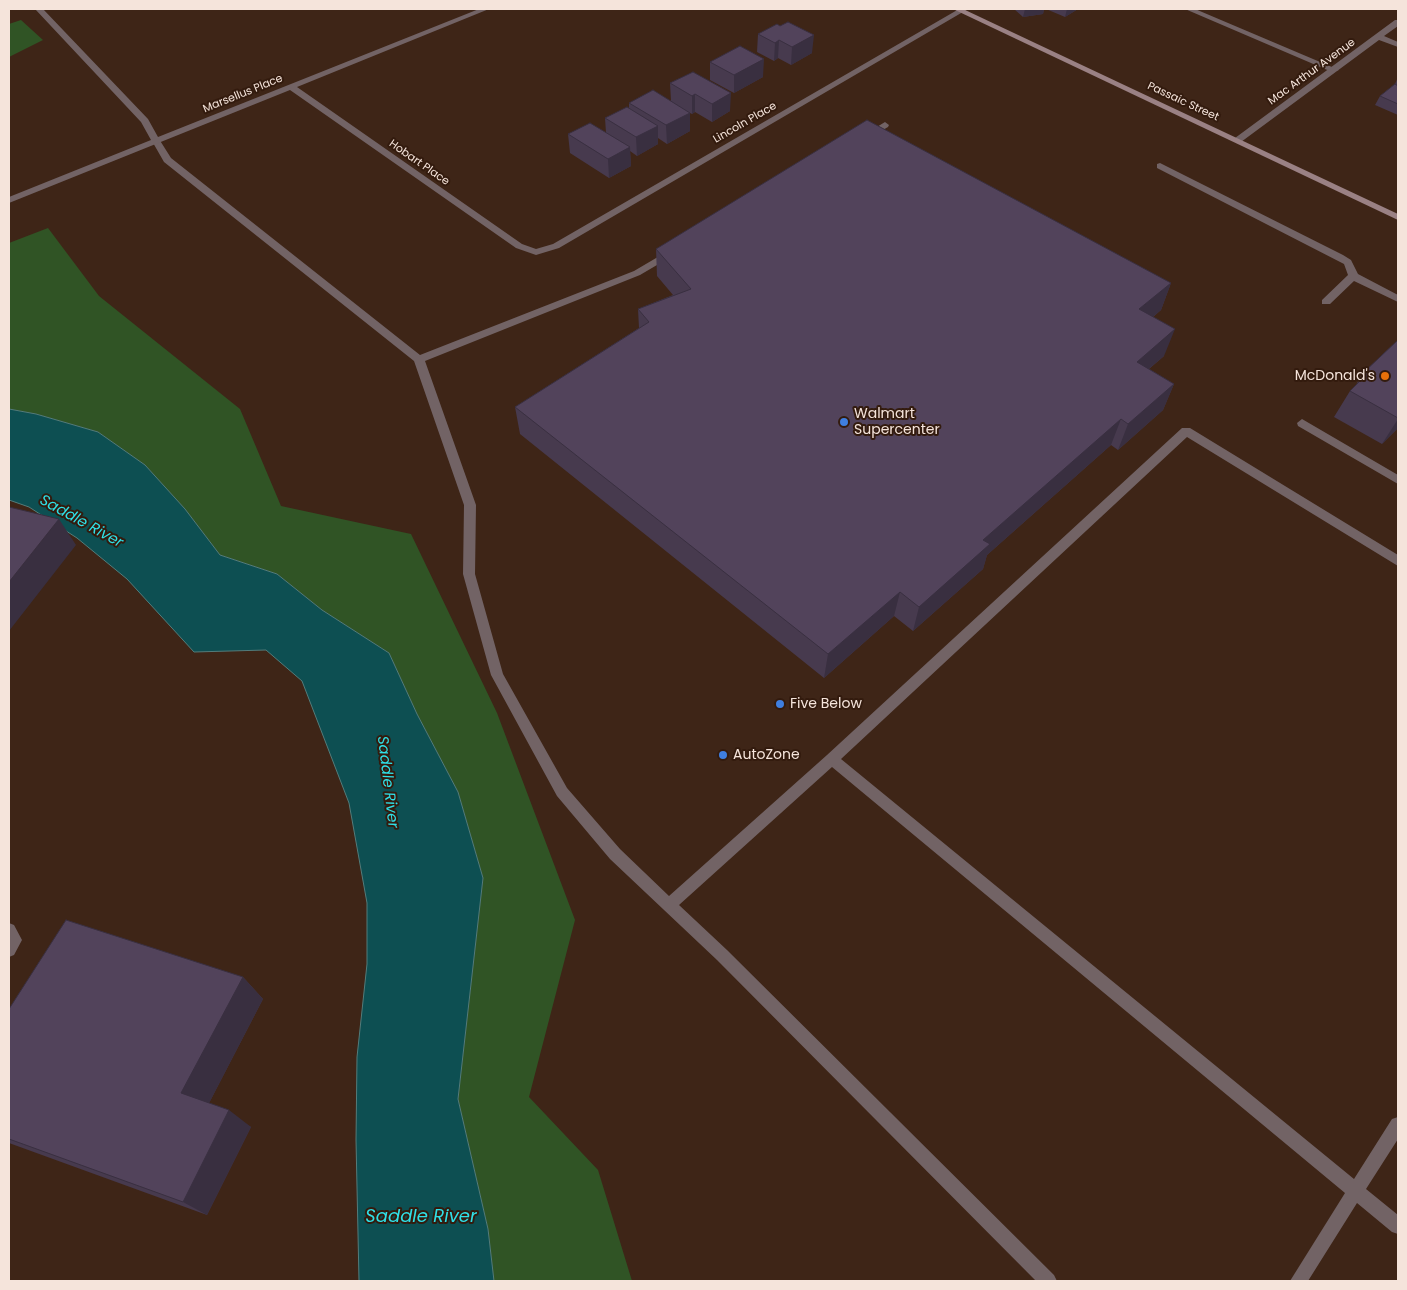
<!DOCTYPE html>
<html>
<head>
<meta charset="utf-8">
<style>
	body { margin:0 }
	#map { position:relative; width:1407px; height:1290px; overflow:hidden; background:#3e2517; font-family:Poppins,sans-serif }
	canvas { display:block }
	.frame { position:absolute; inset:0; border:10px solid #f5e4db; pointer-events:none }
</style>
</head>
<body>
<div id="map">
<canvas width="1407" height="1290"></canvas>
<div class="frame"></div>
</div>
<script>
const g = document.querySelector('canvas').getContext('2d');
g.lineJoin = 'round';
function fill(path, color) { g.fillStyle = color; g.fill(path, 'evenodd'); }
const shape = rows => new Path2D(rows.map(r => 'M' + r).join(''));
function strokePath(path, color, width, dash) { g.strokeStyle = color; g.lineWidth = width; g.lineCap = dash ? 'butt' : 'round'; g.setLineDash(dash || []); g.stroke(path); }
function write(font, color, halo, rows, align = 'center') {
  g.font = font + ' Poppins,sans-serif'; g.lineWidth = 4; g.setLineDash([]); g.textBaseline = 'middle'; g.strokeStyle = halo; g.fillStyle = color; for (const [text, x, y, turn = 0] of rows) {
    g.save(); g.translate(x, y); g.rotate((+turn || 0) * Math.PI / 180); g.textAlign = isNaN(turn) ? turn : align; if (halo) g.strokeText(text, 0, 0); g.fillText(text, 0, 0); g.restore();
  }
}
const green = shape([
	[21,20,43,40,9,57,9,24],
	[48,228,99,296,240,409,281,506,411,534,497,713,575,920,529,1097,598,1170,632,1281,494,1281,488,1229,458,1099,483,878,458,792,417,714,389,653,322,610,277,574,220,555,185,509,145,465,98,432,36,414,9,409,9,243]
]);
const water = shape([
	[9,409,36,414,98,432,145,465,185,509,220,555,277,574,322,610,389,653,417,714,458,792,483,878,458,1099,488,1229,494,1281,359,1281,356,1140,357,1057,367,964,367,903,349,803,302,681,266,650,194,652,127,579,77,538,29,507,9,500,9,409]
]);
const service = shape([
	[1185,9,1195,9,1339,70,1332,72,1185,9],
	[885,122,889,125,888,127,869,138,863,138,862,136,885,122],
	[156,138,159,139,171,158,420,355,634,271,668,251,674,251,674,255,640,275,425,361,476,505,475,574,503,674,567,788,620,849,669,896,827,755,1182,428,1190,428,1398,555,1398,566,1187,437,841,759,1354,1179,1392,1119,1398,1117,1398,1139,1366,1189,1398,1215,1398,1234,1392,1232,1357,1203,1308,1281,1290,1281,1345,1193,832,767,679,905,727,950,1054,1275,1057,1281,1036,1281,717,960,610,859,557,796,491,675,463,574,464,505,414,361,164,162,152,141,156,138],
	[1160,163,1343,255,1351,260,1358,274,1398,295,1398,302,1354,281,1330,304,1322,304,1322,300,1348,275,1344,264,1157,168,1157,164,1160,163],
	[1302,419,1398,475,1398,484,1298,426,1297,423,1302,419],
	[9,923,14,925,22,940,14,955,9,957,9,923]
]);
const minor = shape([
	[35,9,43,9,148,119,158,137,479,9,489,9,297,87,522,244,536,249,553,244,959,9,968,9,559,248,536,255,516,248,290,90,9,203,9,197,151,140,141,122,35,9],
	[1395,20,1398,20,1398,26,1384,36,1398,42,1398,47,1379,40,1241,142,1235,142,1235,138,1395,20]
]);
const secondary = shape([
	[953,9,963,9,1398,214,1398,220,953,9]
]);
const wall = shape([
	[1014,9,1044,9,1043,14,1023,17],
	[1046,9,1078,9,1065,17],
	[780,26,812,53,791,65,778,58,774,61,757,52,758,34],
	[710,62,763,77,734,93,710,80],
	[693,72,730,111,712,122,695,112,692,114,690,113,690,131,667,144,658,138,658,144,637,156,630,151,631,166,609,178,570,153,568,134,606,133,605,118,629,109,629,103,671,101,670,83],
	[1398,77,1398,115,1375,105,1380,96,1395,84],
	[656,249,1171,283,1161,310,1153,317,1164,356,1149,369,1174,384,1163,410,1118,450,1111,445,987,555,983,569,913,631,894,616,824,678,520,434,515,407,639,328,638,309,673,295,657,276],
	[1398,340,1398,428,1382,444,1334,417,1350,391,1356,385,1362,374],
	[243,977,263,999,209,1103,251,1127,207,1215,9,1143,9,1009]
]);
const shadedWall = shape([
	[1025,9,1044,9,1043,14,1023,17],
	[1067,9,1078,9,1065,17],
	[814,35,812,53,791,65,792,47],
	[779,40,778,58,774,61,775,43],
	[764,59,763,77,734,93,734,75],
	[731,93,730,111,712,122,712,104],
	[695,94,695,112,692,114,692,96],
	[690,113,690,131,667,144,666,125],
	[658,126,658,144,637,156,636,137],
	[630,147,631,166,609,178,608,159],
	[1171,283,1161,310,1130,336,1139,309],
	[1175,329,1164,356,1126,388,1137,362],
	[1174,384,1163,410,1118,450,1128,424],
	[1121,419,1111,445,987,555,983,569,913,631,919,607,983,540],
	[1398,419,1398,428,1382,444],
	[59,519,76,545,9,631,9,582],
	[900,592,894,616,824,678,828,654],
	[243,977,263,999,205,1111,181,1093],
	[229,1110,251,1127,207,1215,183,1202]
]);
const building = shape([
	[788,22,814,35,792,47,779,40,775,43,758,34,777,24,780,26,788,22],
	[740,46,764,59,734,75,710,62,740,46],
	[693,72,731,93,712,104,695,94,692,96,670,83,693,72],
	[1395,84,1398,86,1398,104,1380,96,1395,84],
	[653,90,690,113,666,125,629,103,653,90],
	[627,107,658,126,636,137,605,118,627,107],
	[867,120,1171,283,1139,309,1175,329,1137,362,1174,384,1128,424,1121,419,983,540,990,544,919,607,900,592,828,654,515,407,649,322,638,309,691,289,656,249,867,120],
	[590,123,630,147,608,159,568,134,590,123],
	[1398,340,1398,418,1350,391,1365,376,1362,374,1398,340],
	[9,507,59,519,9,582,9,507],
	[66,920,243,977,181,1093,229,1110,183,1202,9,1139,9,1009,66,920]
]);
const markers = [
	[1385,376,5,"#e8710a"],
	[844,422,5,"#3f7fe0"],
	[780,704,5,"#3f7fe0"],
	[723,755,5,"#3f7fe0"]
];
const farStreetnames = [
	["Mac Arthur Avenue",1312,72,-36],
	["Marsellus Place",243,94,-22],
	["Passaic Street",1183,102,25],
	["Lincoln Place",745,123,-30],
	["Hobart Place",419,163,35]
];
const poiNames = [
	["McDonald's",1375,376,"right"],
	["Walmart",854,414],
	["Supercenter",854,430],
	["Five Below",790,704],
	["AutoZone",733,755]
];
const waterNames = [
	["Saddle River",81,522,29],
	["Saddle River",387,782,83]
];
const nearWaternames = [
	["Saddle River",421,1217]
];
fill(green, '#305425');
fill(water, '#0d4f52');
strokePath(water, '#537c7b', 1);
fill(service, '#726365');
fill(minor, '#726365');
fill(secondary, '#9a8184');
fill(wall, '#473a4e');
fill(shadedWall, '#392f40');
fill(building, '#52435b');
strokePath(building, '#392f40', 1);
for (const [x, y, r, color] of markers) { const dot = new Path2D(); dot.arc(x, y, r, 0, 2 * Math.PI); g.fillStyle = color; g.fill(dot); strokePath(dot, '#331b0e', 2); }
write('11px', '#f5e4db', '#331b0e', farStreetnames);
write('14px', '#f5e4db', '#331b0e', poiNames, 'left');
write('italic 15px', '#2fe0e7', '#331b0e', waterNames);
write('italic 18px', '#2fe0e7', '#331b0e', nearWaternames);
</script>
</body>
</html>
